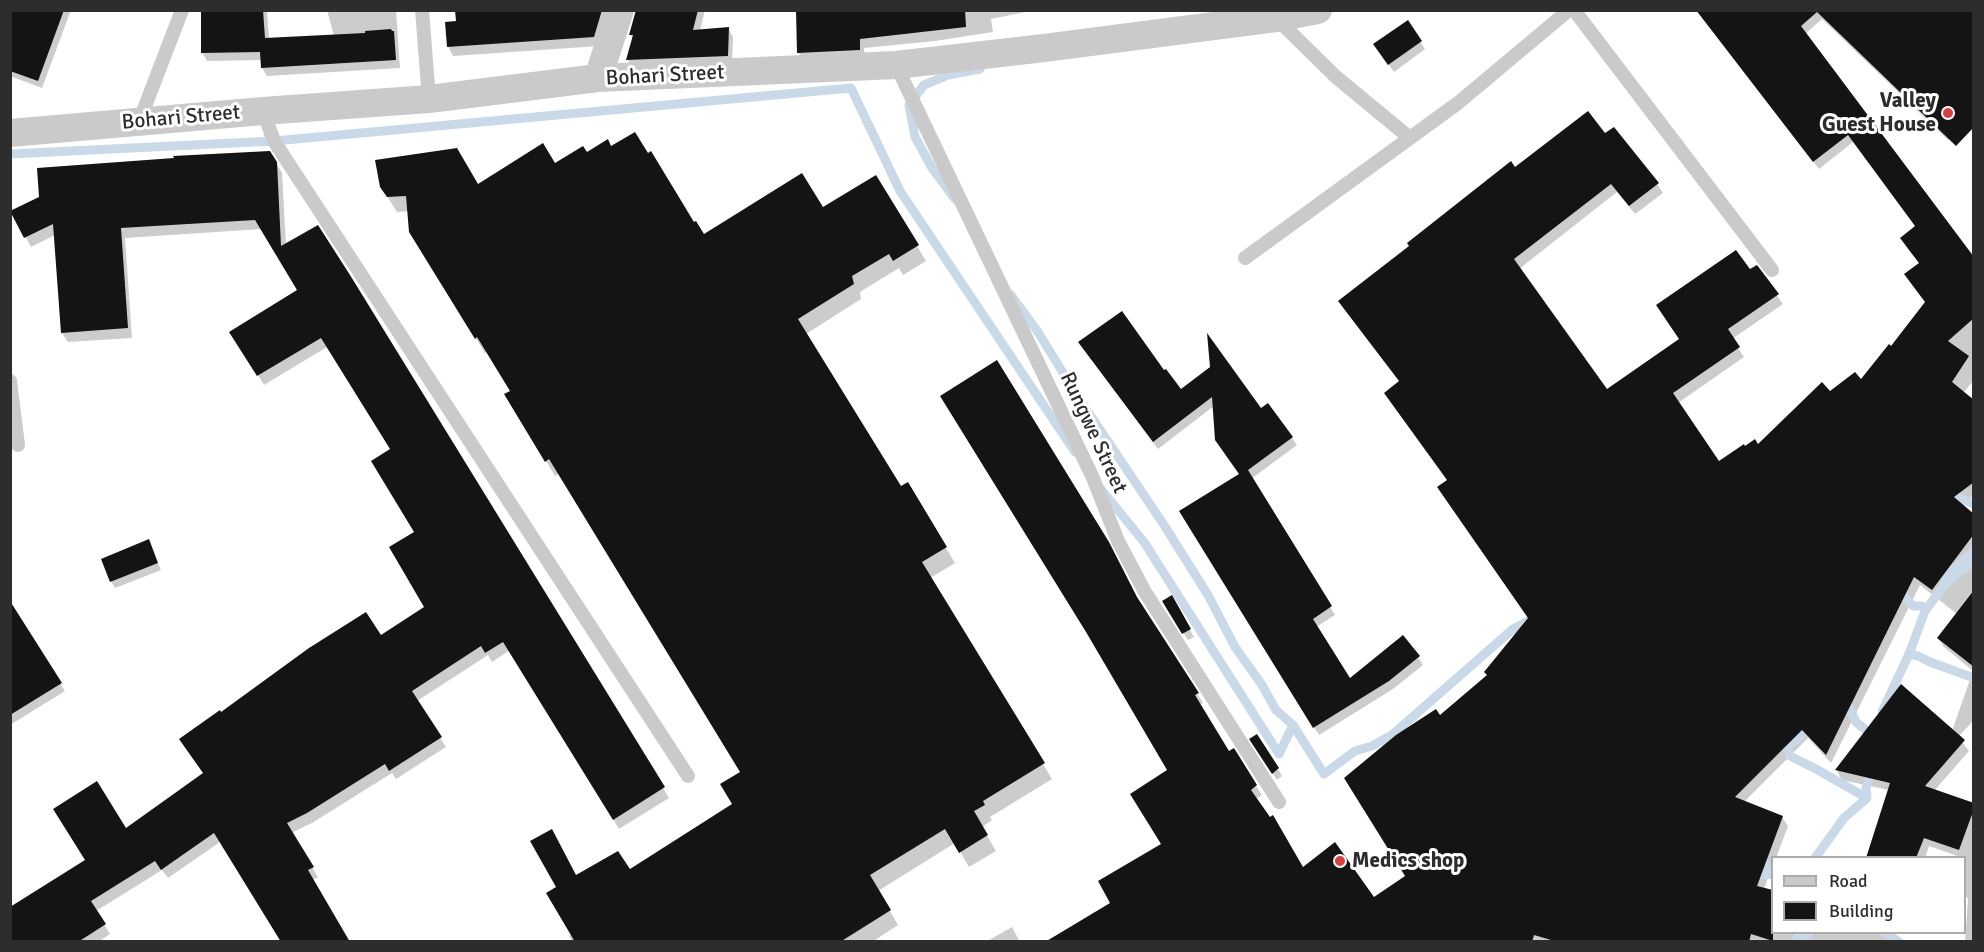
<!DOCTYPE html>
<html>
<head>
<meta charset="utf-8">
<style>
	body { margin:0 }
	#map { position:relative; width:1984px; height:952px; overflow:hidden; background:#fff; font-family:Signika,sans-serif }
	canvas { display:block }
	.frame { position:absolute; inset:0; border:12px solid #2d2d2d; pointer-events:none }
	.legend { position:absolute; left:1771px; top:856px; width:195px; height:78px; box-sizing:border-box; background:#fff; border:2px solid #ababab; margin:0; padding:8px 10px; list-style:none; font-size:18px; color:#2d2d2d }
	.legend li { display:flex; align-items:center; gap:12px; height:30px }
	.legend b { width:30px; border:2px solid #ababab }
</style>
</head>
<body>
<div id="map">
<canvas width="1984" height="952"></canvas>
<div class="frame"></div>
<ul class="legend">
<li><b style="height:8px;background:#cacaca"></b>Road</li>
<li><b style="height:16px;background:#141414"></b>Building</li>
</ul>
</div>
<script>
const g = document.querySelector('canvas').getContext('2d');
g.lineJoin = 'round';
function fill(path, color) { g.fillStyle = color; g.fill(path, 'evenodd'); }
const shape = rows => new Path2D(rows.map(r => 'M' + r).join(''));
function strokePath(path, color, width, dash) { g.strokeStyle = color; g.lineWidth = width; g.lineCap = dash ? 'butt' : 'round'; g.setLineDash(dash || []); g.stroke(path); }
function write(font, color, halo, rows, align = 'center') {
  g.font = font + ' Signika,sans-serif'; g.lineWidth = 6; g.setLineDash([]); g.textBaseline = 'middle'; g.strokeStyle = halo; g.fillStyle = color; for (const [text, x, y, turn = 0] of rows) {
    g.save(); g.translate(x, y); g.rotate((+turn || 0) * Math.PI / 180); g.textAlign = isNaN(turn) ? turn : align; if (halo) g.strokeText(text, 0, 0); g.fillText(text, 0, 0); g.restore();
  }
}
const shadow = shape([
	[10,10,71,10,42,88,10,76],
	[202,10,267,10,269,39,334,36,327,10,396,10,400,68,267,76,262,68,262,60,207,61,202,52],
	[457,10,611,10,599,46,453,56,448,46,458,23],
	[637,10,705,10,700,31,728,28,733,37,732,65,633,69,628,60,633,39,631,35],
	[797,10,1035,10,991,19,993,32,935,41,864,48,865,59,804,62,798,52],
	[1696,10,1974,10,1974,112,1948,140,1822,19,1805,34,1853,142,1819,169],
	[1407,22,1425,49,1394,72,1380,52],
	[1605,135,1657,184,1663,193,1635,214,1617,192,1519,269,1607,391,1681,340,1756,267,1783,304,1732,339,1744,357,1678,403,1719,463,1758,447,1830,393,1861,381,1891,348,1926,303,1920,264,1907,248,1971,256,1974,254,1974,380,1963,393,1974,402,1974,495,1961,505,1974,516,1974,720,1958,737,1969,751,1934,791,1974,805,1974,942,1965,942,1968,899,1964,894,1966,859,1929,846,1925,858,1868,858,1889,790,1842,780,1837,771,1902,686,1952,731,1973,671,1944,647,1938,638,1957,614,1920,585,1831,763,1808,738,1744,802,1782,817,1788,826,1776,858,1772,858,1772,866,1764,889,1772,932,1895,932,1892,942,1048,942,1112,903,1163,845,1169,770,1139,602,1197,694,1203,703,1199,705,1229,753,1234,750,1256,786,1262,795,1256,799,1303,870,1373,899,1406,877,1440,717,1488,676,1529,619,1448,481,1391,402,1515,169],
	[611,148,694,224,704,236,823,209,917,246,926,261,903,275,899,268,860,292,861,299,806,334,900,489,907,484,955,563,930,578,1052,779,990,817,992,820,982,827,996,851,969,867,955,843,878,891,898,925,872,942,573,942,569,936,572,934,577,877,629,872,733,805,742,772,559,473,555,476,507,395,512,392,487,351,485,353,420,248,409,211,397,212,381,187,478,186,555,165,586,154],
	[276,163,282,173,286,245,349,275,669,798,619,829,510,650,492,662,488,655,417,701,446,747,396,779,392,773,312,823,291,833,318,877,313,880,220,842,168,878,162,870,96,911,110,934,98,942,10,942,87,861,126,830,204,774,221,714,380,637,426,607,415,533,392,450,327,347,264,385,232,332,299,290,262,229,125,238,132,338,68,342,62,333,55,235,31,247,12,211],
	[1085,350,1164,372,1181,391,1211,368,1261,410,1268,405,1297,445,1251,479,1335,615,1316,627,1349,680,1418,657,1423,665,1393,689,1319,735,1181,512,1240,475,1214,406,1158,449],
	[148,541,161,570,115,588,111,581],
	[1171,598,1194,637,1188,640,1168,609],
	[10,604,65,691,10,725],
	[1256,747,1278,769,1282,776,1277,780],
	[1012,927,1020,942,989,942,989,940]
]);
const stream = shape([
	[10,154,274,141,851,88,900,191,1075,452],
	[955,199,932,168,915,137,909,105,924,85,948,75,980,69],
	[1010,294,1038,332,1078,397,1164,525,1208,595,1235,647,1262,685,1276,710,1293,725,1324,774,1355,751,1372,746,1392,735,1513,629,1534,618],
	[1100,488,1144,542,1279,754,1293,725],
	[1946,488,1958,498,1974,504],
	[1944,577,1970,555,1974,549],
	[1895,591,1903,595,1913,606,1922,606,1925,611],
	[1909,654,1918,656,1930,662,1974,678],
	[1842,698,1849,707,1856,722,1867,731,1874,729],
	[1882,712,1909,654,1925,611,1945,584,1974,560],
	[1793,724,1801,736,1787,747,1790,756,1816,769,1867,798],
	[1758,858,1765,863,1763,875,1772,874],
	[1815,858,1844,818,1867,798,1866,787,1873,768],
	[1884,932,1899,942],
	[1796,942,1800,932],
	[1802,942,1810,932]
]);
const building = shape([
	[10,10,64,10,38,81,10,71],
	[201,10,263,10,265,38,365,33,365,31,391,29,392,31,394,31,396,60,261,68,260,52,201,53],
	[455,10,602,10,594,37,447,47,445,22,456,21],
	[636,10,698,10,693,30,729,27,728,56,626,60,633,35,629,35],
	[796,10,965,10,966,27,860,39,860,50,797,53],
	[1696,10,1974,10,1974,127,1956,146,1817,12,1801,26,1974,257,1974,318,1948,341,1969,356,1952,382,1974,400,1974,482,1954,497,1974,514,1974,534,1932,590,1914,577,1826,755,1802,730,1735,797,1783,816,1757,886,1773,890,1773,941,1751,934,1749,942,1558,942,1534,935,1532,942,1045,942,1110,903,1098,881,1161,844,1130,794,1167,770,1086,632,940,396,997,360,1109,542,1137,597,1199,693,1195,695,1229,751,1234,748,1257,785,1251,790,1270,817,1273,815,1303,867,1335,842,1374,897,1405,876,1344,778,1396,735,1436,709,1440,715,1487,675,1484,672,1528,618,1437,487,1447,480,1384,393,1399,381,1338,301,1409,246,1407,243,1511,161,1515,167,1588,111,1605,133,1614,127,1659,183,1629,206,1611,184,1514,259,1607,389,1679,339,1656,305,1736,250,1750,269,1757,265,1779,294,1728,329,1740,347,1673,393,1719,461,1744,444,1745,446,1755,439,1758,444,1822,382,1830,391,1855,372,1861,379,1889,344,1891,346,1925,302,1904,274,1919,263,1900,238,1915,226,1848,135,1813,162],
	[1408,20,1422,41,1388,65,1373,44],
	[635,132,648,153,651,151,694,222,696,221,704,234,802,173,823,207,876,175,919,245,893,261,889,254,852,276,854,284,798,319,901,486,908,482,947,547,922,562,1045,763,983,801,985,805,974,811,988,835,959,853,945,829,870,875,891,910,840,942,575,942,546,893,556,887,530,841,552,829,576,875,618,851,630,869,732,804,720,784,740,772,549,459,545,462,504,394,510,391,477,337,475,339,409,232,406,196,387,197,380,187,375,160,457,148,478,184,543,143,555,163,583,146,587,152,608,139,611,146],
	[270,151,277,162,281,246,318,225,350,275,665,787,613,820,503,642,485,653,481,646,412,691,442,737,389,771,385,764,307,813,287,823,314,867,308,870,350,942,281,942,214,833,161,870,155,861,91,901,106,924,78,942,10,942,10,907,85,860,53,809,97,781,126,828,203,773,179,739,220,710,221,712,309,648,366,612,381,635,424,607,389,547,414,532,371,461,390,449,321,338,257,376,229,332,297,290,255,220,121,228,128,328,61,333,53,224,24,238,10,211,39,197,37,168,174,158,173,156],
	[1122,311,1164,370,1166,369,1181,389,1210,367,1207,333,1261,408,1268,403,1293,437,1248,470,1332,606,1313,619,1350,678,1403,635,1420,656,1389,681,1313,728,1179,511,1239,474,1215,440,1212,397,1153,442,1078,342],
	[149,539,158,563,110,582,101,559],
	[1974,590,1974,667,1937,638],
	[1172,595,1191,629,1182,634,1162,601],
	[10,601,62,683,10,715],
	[1901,684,1965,740,1925,786,1974,803,1974,809,1959,850,1924,838,1916,858,1866,858,1890,783,1835,770],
	[1257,734,1279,768,1272,774,1249,739]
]);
const lane = shape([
	[422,10,429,99],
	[1574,10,1772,270],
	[1276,18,1336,77,1410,138],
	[896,65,1093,478,1118,541,1145,592,1279,802],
	[263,111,274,141,688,776],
	[139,122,182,10],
	[1245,258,1458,103,1569,10],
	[10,381,18,445]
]);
const street = shape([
	[598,78,620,10],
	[10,133,263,111,429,99,598,78,896,65,1044,48,1276,18,1318,10]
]);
const markers = [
	[1948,113,6,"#d4413f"],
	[1340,861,6,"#d4413f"]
];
const streetNames = [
	["Bohari Street",665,76,-3],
	["Bohari Street",181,118,-5],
	["Rungwe Street",1093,433,65]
];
const poiNames = [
	["Valley",1936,101],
	["Guest House",1936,125],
	["Medics shop",1352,861,"left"]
];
fill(shadow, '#0003');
strokePath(stream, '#c9d9e8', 9);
fill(building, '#141414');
strokePath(lane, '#cacaca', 14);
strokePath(street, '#cacaca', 28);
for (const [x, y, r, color] of markers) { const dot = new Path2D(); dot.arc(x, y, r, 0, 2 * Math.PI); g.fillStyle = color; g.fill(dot); strokePath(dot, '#fff', 2); }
write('21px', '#2d2d2d', '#fff', streetNames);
write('bold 21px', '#2d2d2d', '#fff', poiNames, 'right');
</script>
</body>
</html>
